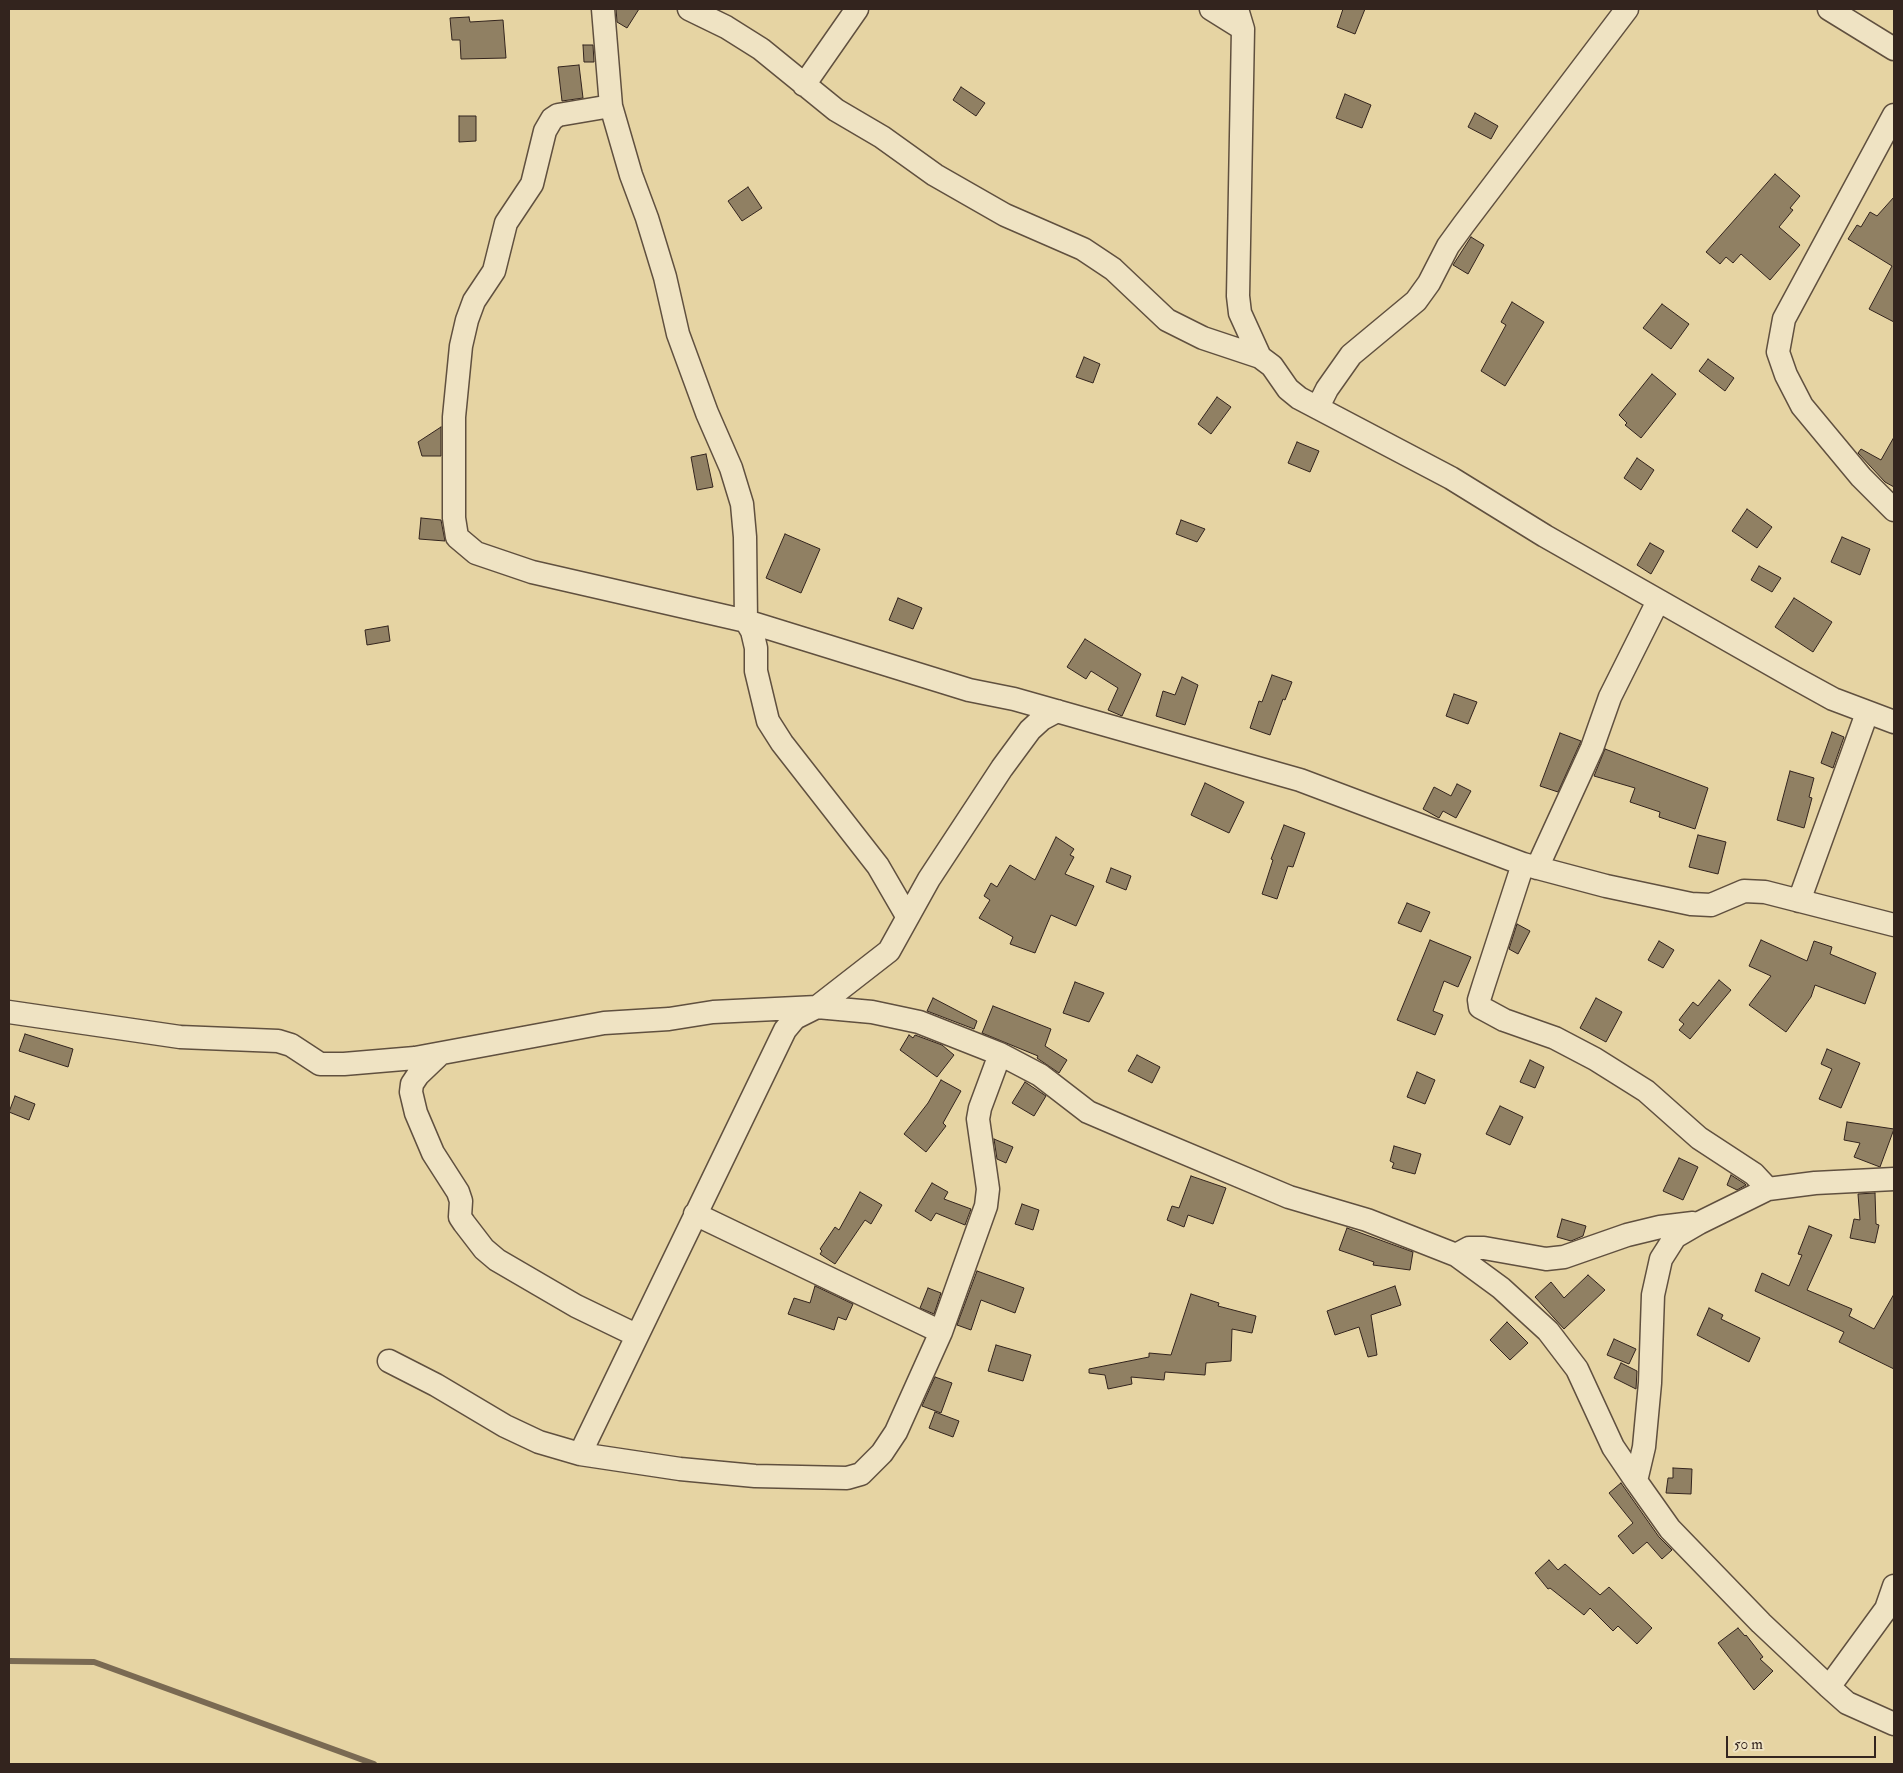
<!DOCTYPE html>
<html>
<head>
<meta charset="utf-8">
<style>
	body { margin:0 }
	#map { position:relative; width:1903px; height:1773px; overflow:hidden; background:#e6d4a3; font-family:"IM FELL Double Pica",serif }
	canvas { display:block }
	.frame { position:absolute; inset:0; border:10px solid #33241e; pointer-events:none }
	.scale { position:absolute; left:1726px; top:1736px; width:150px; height:22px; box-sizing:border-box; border:2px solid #33241e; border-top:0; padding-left:6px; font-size:15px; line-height:18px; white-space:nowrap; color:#33241e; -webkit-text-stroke:4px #efe3c3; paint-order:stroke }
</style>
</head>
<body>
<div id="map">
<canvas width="1903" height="1773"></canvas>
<div class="frame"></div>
<div class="scale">50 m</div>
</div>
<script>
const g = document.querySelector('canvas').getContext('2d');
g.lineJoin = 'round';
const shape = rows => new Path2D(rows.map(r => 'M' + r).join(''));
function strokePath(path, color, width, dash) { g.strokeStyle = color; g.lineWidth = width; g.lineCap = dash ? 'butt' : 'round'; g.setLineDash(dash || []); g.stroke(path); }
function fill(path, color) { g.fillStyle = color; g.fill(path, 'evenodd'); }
const stream = shape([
	[9,1661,94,1662,374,1764]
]);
const building = shape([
	[616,9,639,9,627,28,617,22,616,9],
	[1343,9,1365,9,1355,34,1337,27,1343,9],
	[469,17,470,22,503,20,506,58,461,59,460,40,452,40,450,18,469,17],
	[583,45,593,45,594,62,584,62,583,45],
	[579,65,583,98,562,101,558,67,579,65],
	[961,87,985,103,976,116,953,100,961,87],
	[1345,94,1371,105,1362,128,1336,118,1345,94],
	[1475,113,1498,126,1491,139,1468,127,1475,113],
	[459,116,476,116,476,141,459,142,459,116],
	[1775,174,1800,196,1790,208,1793,210,1779,227,1800,245,1770,280,1741,254,1733,263,1726,257,1720,264,1706,252,1775,174],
	[748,187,762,208,742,221,728,201,748,187],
	[1894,197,1894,322,1869,309,1892,266,1848,239,1857,225,1861,227,1870,212,1877,216,1894,197],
	[1471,237,1484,245,1468,274,1453,265,1471,237],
	[1512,302,1544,322,1505,386,1481,371,1506,325,1501,322,1512,302],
	[1662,304,1689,324,1671,349,1643,328,1662,304],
	[1084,357,1100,364,1093,383,1076,377,1084,357],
	[1708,359,1734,378,1725,391,1699,371,1708,359],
	[1652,374,1676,394,1641,438,1625,425,1627,423,1619,415,1652,374],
	[1217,397,1231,407,1211,434,1198,424,1217,397],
	[441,427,441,456,422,456,418,442,441,427],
	[1894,437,1894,487,1885,482,1858,453,1861,449,1881,460,1894,437],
	[1297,442,1319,451,1310,472,1288,463,1297,442],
	[706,454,713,487,697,490,691,457,706,454],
	[1637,458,1654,470,1641,490,1624,478,1637,458],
	[1747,509,1772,527,1757,548,1732,531,1747,509],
	[421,518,441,520,445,541,419,539,421,518],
	[1181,520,1205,529,1197,542,1176,534,1181,520],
	[785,534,820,549,801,593,766,578,785,534],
	[1842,537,1870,549,1860,575,1831,562,1842,537],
	[1650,543,1664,551,1651,574,1637,565,1650,543],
	[1759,566,1781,578,1772,592,1751,580,1759,566],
	[898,598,922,608,913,629,889,620,898,598],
	[1794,598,1832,622,1813,652,1775,627,1794,598],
	[388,626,390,641,367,645,365,630,388,626],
	[1085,639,1141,674,1122,716,1108,710,1118,688,1091,671,1086,679,1067,667,1085,639],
	[1272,675,1292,682,1285,700,1283,699,1270,735,1250,728,1259,701,1262,702,1272,675],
	[1182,677,1198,685,1185,725,1156,716,1163,691,1175,695,1182,677],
	[1454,694,1477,702,1468,724,1446,716,1454,694],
	[1832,732,1844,737,1833,768,1821,763,1832,732],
	[1560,733,1581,741,1558,792,1540,786,1560,733],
	[1605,749,1708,788,1695,829,1659,817,1660,812,1630,802,1635,788,1594,776,1605,749],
	[1790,771,1814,778,1809,797,1812,798,1804,828,1777,820,1790,771],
	[1205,783,1244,802,1229,833,1191,815,1205,783],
	[1457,784,1471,791,1456,818,1443,811,1439,818,1423,809,1434,787,1451,796,1457,784],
	[1284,825,1305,833,1293,867,1288,866,1277,899,1262,894,1273,860,1271,859,1284,825],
	[1698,835,1726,842,1718,874,1689,867,1698,835],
	[1056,837,1074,849,1070,855,1074,857,1065,874,1094,886,1076,926,1051,915,1035,953,1010,944,1013,937,979,918,990,900,984,896,991,883,997,887,1010,865,1035,880,1056,837],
	[1111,868,1131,876,1126,890,1106,882,1111,868],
	[1407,903,1430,912,1421,932,1398,923,1407,903],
	[1517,924,1530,931,1518,954,1509,949,1517,924],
	[1430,940,1471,957,1458,987,1444,981,1433,1011,1443,1015,1435,1035,1397,1020,1430,940],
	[1761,940,1807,961,1814,941,1832,947,1830,954,1876,973,1865,1004,1815,985,1811,997,1786,1032,1749,1005,1771,976,1749,966,1761,940],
	[1659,941,1674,950,1663,968,1648,960,1659,941],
	[1719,980,1731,990,1690,1039,1679,1030,1684,1024,1679,1020,1693,1002,1698,1006,1719,980],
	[1075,982,1104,993,1089,1022,1063,1013,1075,982],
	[933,998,977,1021,974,1029,927,1011,933,998],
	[1596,998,1622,1012,1606,1042,1580,1028,1596,998],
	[993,1006,1051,1029,1045,1046,1067,1060,1059,1073,1037,1058,1038,1056,982,1033,993,1006],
	[25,1034,73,1049,68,1067,19,1051,25,1034],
	[909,1035,913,1038,915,1035,942,1045,954,1055,937,1077,900,1050,909,1035],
	[1827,1049,1860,1063,1841,1108,1819,1099,1832,1069,1821,1064,1827,1049],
	[1137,1055,1160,1067,1152,1083,1128,1071,1137,1055],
	[1530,1060,1544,1067,1535,1088,1520,1082,1530,1060],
	[1417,1072,1435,1080,1425,1104,1407,1097,1417,1072],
	[941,1080,961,1091,943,1123,946,1126,926,1152,904,1134,928,1103,941,1080],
	[1025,1082,1046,1096,1034,1116,1012,1103,1025,1082],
	[15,1096,35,1104,29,1120,9,1112,15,1096],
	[1500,1106,1523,1117,1510,1145,1486,1134,1500,1106],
	[1847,1122,1894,1129,1880,1167,1854,1157,1860,1143,1844,1140,1847,1122],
	[994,1139,1013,1147,1006,1163,997,1159,994,1139],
	[1394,1146,1421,1154,1415,1174,1392,1168,1394,1163,1390,1161,1394,1146],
	[1679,1158,1698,1167,1683,1200,1663,1191,1679,1158],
	[1731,1175,1745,1184,1746,1185,1737,1190,1727,1185,1731,1175],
	[1191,1176,1226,1188,1213,1224,1188,1215,1184,1227,1167,1220,1172,1206,1179,1208,1191,1176],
	[932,1183,948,1192,944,1199,971,1209,965,1225,936,1213,931,1221,915,1211,932,1183],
	[860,1192,882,1205,871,1224,865,1220,835,1264,820,1254,822,1251,820,1249,835,1227,839,1230,860,1192],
	[1875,1193,1876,1224,1879,1225,1875,1243,1850,1238,1854,1219,1860,1220,1858,1194,1875,1193],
	[1022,1204,1039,1210,1033,1230,1015,1224,1022,1204],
	[1562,1219,1586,1226,1583,1236,1571,1241,1557,1237,1562,1219],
	[1809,1226,1832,1235,1807,1290,1852,1309,1849,1316,1874,1329,1894,1294,1894,1369,1839,1342,1844,1332,1755,1291,1762,1273,1789,1286,1802,1255,1798,1254,1809,1226],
	[1347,1228,1413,1252,1410,1270,1373,1265,1374,1262,1339,1250,1347,1228],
	[977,1271,1024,1288,1015,1313,981,1300,971,1330,957,1325,977,1271],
	[1588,1275,1605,1290,1564,1329,1535,1297,1551,1282,1564,1298,1588,1275],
	[815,1286,853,1304,846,1320,838,1317,834,1330,788,1314,794,1298,810,1303,815,1286],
	[1395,1286,1401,1305,1371,1315,1377,1355,1368,1357,1359,1327,1335,1335,1327,1311,1395,1286],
	[928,1288,941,1293,934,1314,920,1308,928,1288],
	[1191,1294,1219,1303,1218,1306,1256,1316,1252,1333,1232,1329,1231,1361,1206,1363,1205,1375,1165,1372,1164,1380,1131,1377,1132,1384,1108,1389,1105,1375,1089,1373,1089,1369,1149,1357,1149,1353,1171,1355,1191,1294],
	[1709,1308,1723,1315,1721,1319,1760,1338,1749,1362,1697,1335,1709,1308],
	[1507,1322,1528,1343,1510,1360,1490,1340,1507,1322],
	[1614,1339,1636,1349,1629,1364,1607,1355,1614,1339],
	[996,1345,1031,1355,1023,1381,988,1371,996,1345],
	[1621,1363,1637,1371,1636,1389,1614,1378,1621,1363],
	[935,1377,952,1383,941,1413,922,1406,935,1377],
	[935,1412,959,1421,953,1437,929,1428,935,1412],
	[1673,1468,1692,1469,1691,1494,1666,1493,1668,1478,1673,1478,1673,1468],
	[1621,1483,1659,1537,1672,1550,1662,1559,1647,1542,1633,1554,1618,1536,1633,1523,1609,1493,1621,1483],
	[1549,1560,1558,1570,1565,1564,1600,1595,1609,1587,1652,1628,1637,1644,1618,1626,1613,1631,1590,1608,1584,1615,1550,1588,1548,1589,1535,1573,1549,1560],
	[1738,1628,1745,1636,1746,1635,1763,1657,1760,1659,1773,1671,1754,1690,1718,1643,1738,1628]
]);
const minor = shape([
	[603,9,611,106,631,175,647,218,665,277,678,334,707,413,731,468,742,504,745,537,746,621,752,631,756,648,756,671,768,721,782,743,878,866,907,916],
	[689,9,726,27,761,49,836,110,882,137,935,175,1005,215,1083,249,1113,269,1167,320,1203,338,1260,357,1272,366,1288,389,1299,398,1451,478,1545,536,1793,677,1833,699,1894,722],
	[1211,9,1243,29],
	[1237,9,1243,29,1238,296,1240,313,1260,357],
	[1829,9,1894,49],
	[804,85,857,9],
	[611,106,558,115,552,119,545,131,532,184,506,223,494,271,474,301,467,320,461,346,454,417,454,518,457,537,476,553,532,572,746,621,969,690,1014,699,1300,780,1523,864,1606,886,1691,904,1711,905,1744,891,1765,892,1894,925],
	[1894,115,1784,319,1778,352,1786,375,1802,406,1861,477,1894,510],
	[1318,407,1327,389,1351,355,1416,301,1429,283,1448,246,1464,224,1627,9],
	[1523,864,1484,984,1479,1000,1480,1007,1504,1020,1555,1038,1595,1059,1646,1091,1699,1138,1754,1174,1768,1189],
	[1537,868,1592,748,1610,697,1658,601],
	[1799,901,1867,713],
	[9,1012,180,1037,278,1041,291,1045,320,1064,344,1064,415,1058,604,1023,669,1019,713,1012,817,1007,872,1012,919,1022,1000,1054,1040,1075,1088,1112,1137,1133,1289,1197,1367,1220,1456,1255,1501,1288,1548,1331,1577,1369,1613,1447,1636,1481],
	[440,1054,418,1075,412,1084,411,1092,416,1113,433,1153,458,1192,461,1201,460,1217,464,1223,484,1249,497,1260,576,1306,636,1335],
	[1894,1179,1815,1183,1768,1189,1699,1223,1675,1237,1661,1259,1653,1295,1650,1383,1644,1447,1636,1481,1670,1529,1761,1623,1829,1687,1847,1703,1894,1724],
	[695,1214,941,1332],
	[1456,1255,1469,1248,1484,1248,1546,1259,1564,1257,1627,1235,1660,1227,1693,1223],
	[389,1361,436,1385,505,1426,539,1442,580,1454,680,1469,755,1476,847,1478,861,1474,882,1453,896,1432,941,1332,986,1206,988,1189,978,1119,980,1108,1000,1054],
	[580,1454,785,1030,795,1018,817,1007,889,951,929,879,1002,768,1030,730,1042,719,1057,711],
	[1829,1687,1886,1609,1894,1586]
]);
strokePath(stream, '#7a6a53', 6);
fill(building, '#908063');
strokePath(building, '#33241e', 1);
strokePath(minor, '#60503f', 25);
strokePath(minor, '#efe3c3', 22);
</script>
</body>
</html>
